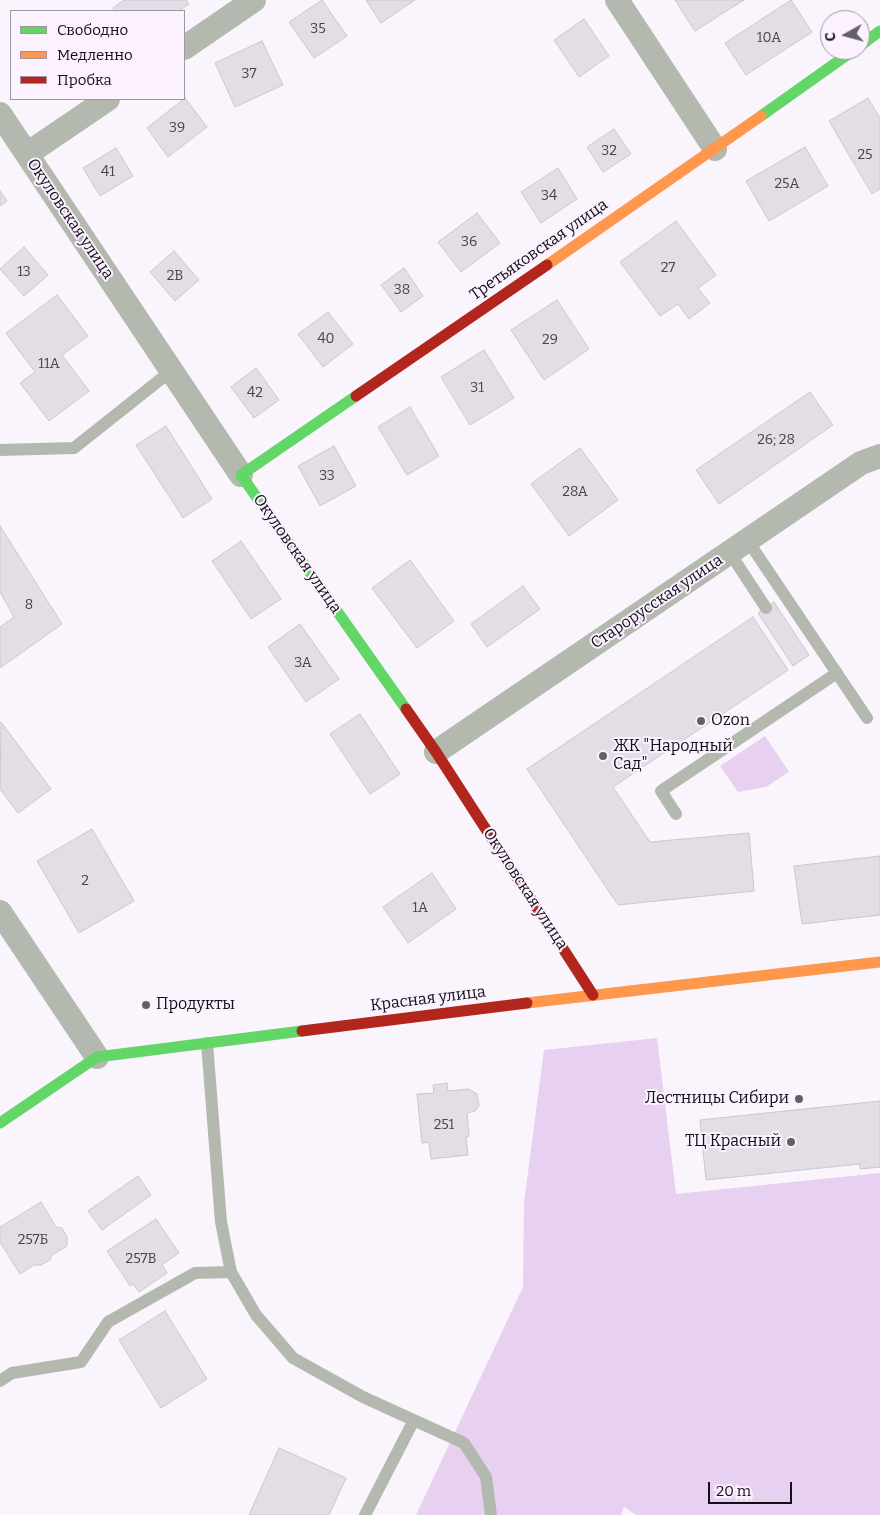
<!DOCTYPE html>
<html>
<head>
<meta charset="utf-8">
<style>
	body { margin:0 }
	#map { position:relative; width:880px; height:1515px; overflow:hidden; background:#faf4fc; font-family:Bitter,serif }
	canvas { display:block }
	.legend { position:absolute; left:10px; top:10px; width:175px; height:90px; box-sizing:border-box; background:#fbf1ff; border:1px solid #9f96a2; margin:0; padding:6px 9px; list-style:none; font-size:15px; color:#140e16 }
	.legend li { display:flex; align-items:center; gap:10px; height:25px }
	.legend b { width:25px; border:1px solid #9f96a2 }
	.north { position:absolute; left:820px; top:10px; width:50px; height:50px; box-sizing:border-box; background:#fbf1ff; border:1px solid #9f96a2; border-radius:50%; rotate:263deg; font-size:14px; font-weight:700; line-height:20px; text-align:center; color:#140e16 }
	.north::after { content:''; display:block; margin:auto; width:18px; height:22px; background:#645e66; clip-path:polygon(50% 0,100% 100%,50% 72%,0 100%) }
	.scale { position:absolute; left:708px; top:1482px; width:84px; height:22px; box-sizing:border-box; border:2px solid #140e16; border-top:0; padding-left:6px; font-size:15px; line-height:18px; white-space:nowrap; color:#140e16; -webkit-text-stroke:4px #fbf1ff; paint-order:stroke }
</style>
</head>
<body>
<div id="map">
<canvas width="880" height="1515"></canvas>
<ul class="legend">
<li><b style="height:6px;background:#63d668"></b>Свободно</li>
<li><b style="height:6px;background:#ff974d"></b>Медленно</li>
<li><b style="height:6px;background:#b3261e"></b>Пробка</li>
</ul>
<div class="north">С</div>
<div class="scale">20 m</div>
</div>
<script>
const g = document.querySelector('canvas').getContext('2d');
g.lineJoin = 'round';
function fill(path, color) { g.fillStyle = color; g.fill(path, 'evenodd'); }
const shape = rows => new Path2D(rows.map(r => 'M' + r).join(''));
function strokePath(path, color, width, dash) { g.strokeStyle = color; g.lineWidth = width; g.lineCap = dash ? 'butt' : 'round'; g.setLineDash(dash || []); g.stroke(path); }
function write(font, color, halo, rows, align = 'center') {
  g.font = font + ' Bitter,serif'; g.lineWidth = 4; g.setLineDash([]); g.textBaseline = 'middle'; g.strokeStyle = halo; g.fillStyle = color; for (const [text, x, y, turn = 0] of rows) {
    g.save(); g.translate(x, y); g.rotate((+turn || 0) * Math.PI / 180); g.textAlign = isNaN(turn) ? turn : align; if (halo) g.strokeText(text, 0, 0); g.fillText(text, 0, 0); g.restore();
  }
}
const green = shape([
	[765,736,789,772,766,787,738,792,720,766],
	[657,1038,676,1194,880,1173,880,1515,636,1515,624,1507,621,1515,416,1515,523,1287,524,1203,544,1050]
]);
const building = shape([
	[124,0,186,0,189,4,179,11,115,11,113,8,124,0],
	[322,0,347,36,314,58,289,22,322,0],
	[366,0,415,0,381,23,366,0],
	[675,0,744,0,695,31,675,0],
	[791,0,812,32,746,75,725,43,791,0],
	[584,19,609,56,579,77,554,40,584,19],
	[262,41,283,85,235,107,215,63,262,41],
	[185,98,207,127,168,157,147,128,185,98],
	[868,98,880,118,880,189,872,194,829,121,868,98],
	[614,129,631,154,603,172,587,147,614,129],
	[805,147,828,186,769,221,746,181,805,147],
	[116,148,133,176,100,196,83,168,116,148],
	[558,168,577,199,541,223,521,192,558,168],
	[0,191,7,201,0,206,0,191],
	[477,213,500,243,461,272,438,242,477,213],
	[676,221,716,275,698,288,710,303,689,319,678,304,660,316,620,262,676,221],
	[24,247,48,275,24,296,0,269,24,247],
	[174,251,199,280,175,301,150,272,174,251],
	[404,268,423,296,401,312,381,285,404,268],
	[57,295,88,336,62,355,89,391,49,421,20,383,35,372,6,333,57,295],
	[557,300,589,349,544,380,511,330,557,300],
	[328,312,353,344,323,367,298,334,328,312],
	[484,350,514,398,470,425,441,377,484,350],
	[256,368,279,400,254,418,231,387,256,368],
	[810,392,833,425,719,504,696,470,810,392],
	[410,407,439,456,407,475,378,427,410,407],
	[166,426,212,499,183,518,136,445,166,426],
	[334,446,356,486,320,506,298,466,334,446],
	[580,448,618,500,569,536,531,484,580,448],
	[0,526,62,624,0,668,0,627,14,617,0,592,0,526],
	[241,541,281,599,251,619,212,561,241,541],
	[410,560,454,621,417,648,372,588,410,560],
	[523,586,540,609,487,647,471,624,523,586],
	[774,602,809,655,793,666,758,613,774,602],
	[753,617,788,670,613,787,650,842,749,833,754,891,618,905,527,769,753,617],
	[300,624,339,679,306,702,268,647,300,624],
	[360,714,400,774,370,794,330,734,360,714],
	[1,722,51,789,18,813,0,789,1,722],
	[92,829,134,901,79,933,37,861,92,829],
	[880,856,880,915,802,924,794,866,880,856],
	[432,873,456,909,408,943,383,907,432,873],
	[447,1083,448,1091,469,1089,477,1094,479,1106,475,1111,467,1113,469,1136,466,1137,468,1155,431,1159,429,1142,422,1143,417,1094,434,1093,433,1085,447,1083],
	[880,1101,880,1167,860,1169,860,1164,706,1180,700,1120,880,1101],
	[138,1176,151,1195,102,1230,88,1211,138,1176],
	[41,1202,56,1227,62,1228,67,1237,67,1246,52,1255,50,1260,41,1265,34,1265,20,1274,0,1242,0,1227,41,1202],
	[156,1219,179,1253,162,1265,167,1273,139,1292,133,1284,130,1286,107,1251,156,1219],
	[165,1311,207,1379,161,1408,119,1340,165,1311],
	[279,1448,346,1478,329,1515,249,1515,279,1448]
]);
const lane = shape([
	[0,450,74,448,171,371],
	[748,541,867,718],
	[730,553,766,608],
	[676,814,661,791,837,673],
	[207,1043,221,1222,231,1272,256,1315,293,1358,363,1397,464,1443,486,1477,491,1515],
	[0,1381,12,1373,81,1362,108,1322,195,1273,231,1272],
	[365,1515,414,1420]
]);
const street = shape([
	[617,0,715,149],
	[184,48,254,0],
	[0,114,241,475],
	[27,154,108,99],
	[436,752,861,463,880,456],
	[0,912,97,1057]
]);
const fast = shape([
	[860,46,880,31],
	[761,116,854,50],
	[356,396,241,475,406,709],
	[0,1123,97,1057,302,1031]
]);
const slow = shape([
	[547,265,761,116],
	[527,1003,880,962]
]);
const jam = shape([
	[356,396,547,265],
	[406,709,436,752,593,995],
	[302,1031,527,1003]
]);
const markers = [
	[701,721,5,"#645e66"],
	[603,756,5,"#645e66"],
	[146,1005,5,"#645e66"],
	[799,1099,5,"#645e66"],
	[791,1142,5,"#645e66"]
];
const numberNames = [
	["35",318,29],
	["10А",769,38],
	["37",249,74],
	["39",177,128],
	["32",609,151],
	["25",865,155],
	["41",108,172],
	["25А",787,184],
	["34",549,196],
	["36",469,242],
	["27",668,268],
	["13",24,272],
	["2В",175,276],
	["38",402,290],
	["40",326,339],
	["29",550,340],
	["11А",49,364],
	["31",477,388],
	["42",255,393],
	["26; 28",776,440],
	["33",327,476],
	["28А",575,492],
	["8",29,605],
	["3А",303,663],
	["2",85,881],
	["1А",420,908],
	["251",444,1125],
	["257Б",33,1240],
	["257В",141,1259]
];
const streetNames = [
	["Окуловская улица",70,219,56],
	["Третьяковская улица",539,250,-35],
	["Окуловская улица",297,554,55],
	["Старорусская улица",657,602,-34],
	["Окуловская улица",525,889,57],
	["Красная улица",428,999,-7]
];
const poiNames = [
	["Ozon",711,721],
	["ЖК \"Народный",613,747],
	["Сад\"",613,765],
	["Продукты",156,1005],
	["Лестницы Сибири",789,1099,"right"],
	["ТЦ Красный",781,1142,"right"]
];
fill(green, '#e8d0f1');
fill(building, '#e3dde5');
strokePath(building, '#ccc6ce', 1);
strokePath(lane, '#b3b9ae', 12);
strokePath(street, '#b3b9ae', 24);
strokePath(fast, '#63d668', 11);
strokePath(slow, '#ff974d', 11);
strokePath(jam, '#b3261e', 11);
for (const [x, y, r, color] of markers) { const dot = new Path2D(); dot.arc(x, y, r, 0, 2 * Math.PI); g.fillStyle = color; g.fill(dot); strokePath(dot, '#fbf1ff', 2); }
write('14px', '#49434b', null, numberNames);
write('16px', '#140e16', '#fbf1ff', streetNames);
write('16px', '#140e16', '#fbf1ff', poiNames, 'left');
</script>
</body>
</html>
